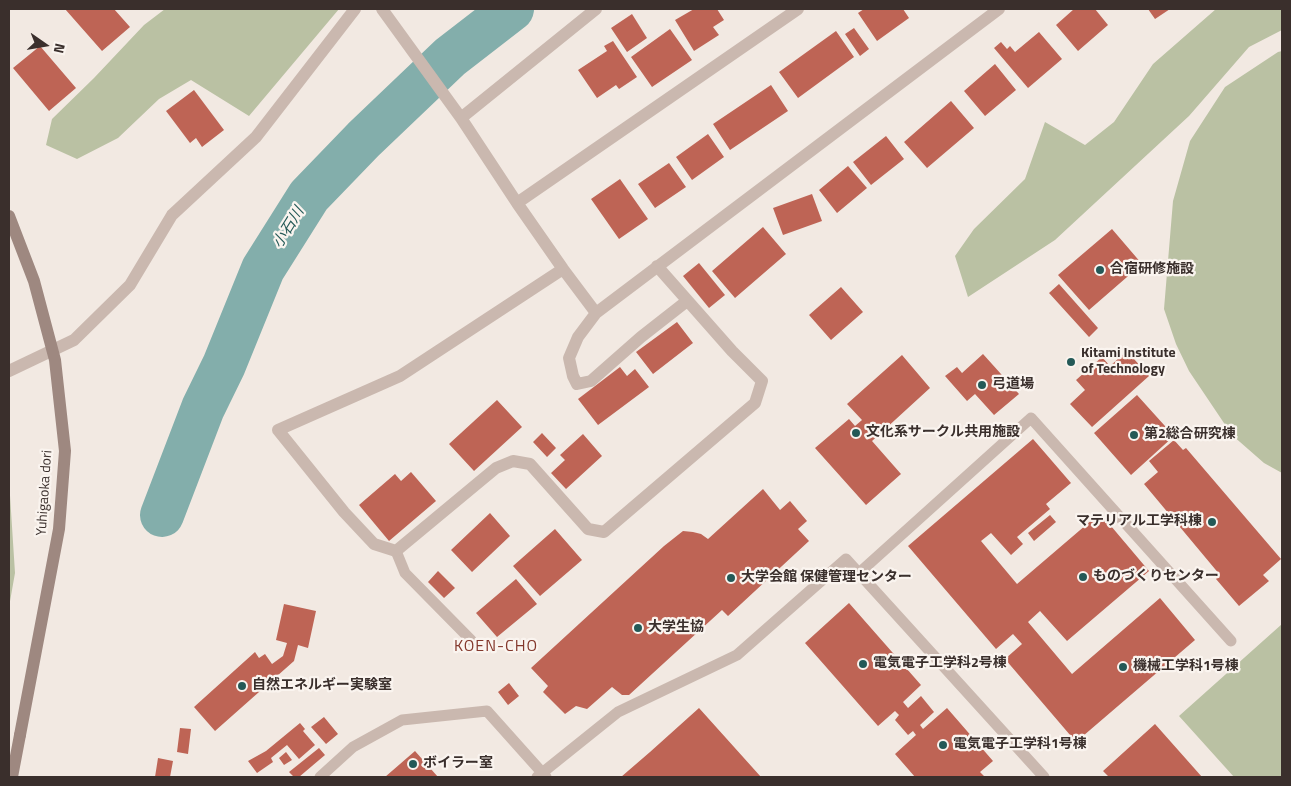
<!DOCTYPE html>
<html>
<head>
<meta charset="utf-8">
<style>
	body { margin:0 }
	#map { position:relative; width:1291px; height:786px; overflow:hidden; background:#f2e9e2; font-family:"Titillium Web",sans-serif }
	canvas { display:block }
	.frame { position:absolute; inset:0; border:10px solid #3a2f2c; pointer-events:none }
	.north { position:absolute; left:20px; top:20px; width:50px; height:50px; -webkit-text-stroke:4px #faf4ef; paint-order:stroke; rotate:103deg; font-size:14px; font-weight:700; line-height:20px; text-align:center; color:#3a2f2c }
	.north::after { content:''; display:block; margin:auto; width:18px; height:22px; background:#3a2f2c; clip-path:polygon(50% 0,100% 100%,50% 72%,0 100%) }
</style>
</head>
<body>
<div id="map">
<canvas width="1291" height="786"></canvas>
<div class="frame"></div>
<div class="north">N</div>
</div>
<script>
const g = document.querySelector('canvas').getContext('2d');
g.lineJoin = 'round';
function fill(path, color) { g.fillStyle = color; g.fill(path, 'evenodd'); }
const shape = rows => new Path2D(rows.map(r => 'M' + r).join(''));
function strokePath(path, color, width, dash) { g.strokeStyle = color; g.lineWidth = width; g.lineCap = dash ? 'butt' : 'round'; g.setLineDash(dash || []); g.stroke(path); }
function write(font, color, halo, rows, align = 'center') {
  g.font = font + ' "Titillium Web","Noto Sans JP",sans-serif'; g.lineWidth = 4.5; g.setLineDash([]); g.textBaseline = 'middle'; g.strokeStyle = halo; g.fillStyle = color; for (const [text, x, y, turn = 0] of rows) {
    g.save(); g.translate(x, y); g.rotate((+turn || 0) * Math.PI / 180); g.textAlign = isNaN(turn) ? turn : align; if (halo) g.strokeText(text, 0, 0); g.fillText(text, 0, 0); g.restore();
  }
}
const green = shape([
	[165,9,339,9,249,116,191,80,159,99,118,138,77,159,46,145,52,119,94,78,144,25],
	[1216,9,1282,9,1282,30,1249,47,1189,116,1055,240,968,297,955,256,974,229,1025,179,1045,122,1085,145,1114,122,1153,64],
	[1282,51,1282,473,1264,463,1232,435,1189,371,1176,344,1164,309,1173,201,1190,141,1225,87,1278,52],
	[9,480,15,573,9,607],
	[1282,624,1282,777,1234,777,1179,716]
]);
const river = shape([
	[162,515,203,408,224,365,263,269,309,196,364,139,450,57,512,9]
]);
const building = shape([
	[65,9,114,9,130,27,102,51],
	[694,9,717,9,724,20,713,27,719,35,694,51,675,20],
	[864,9,903,9,909,18,877,41,858,13],
	[1074,9,1095,9,1108,25,1078,51,1056,25],
	[1148,9,1170,9,1155,19],
	[632,14,647,38,627,52,611,28],
	[854,28,869,49,860,56,845,34],
	[670,29,692,60,652,87,631,57],
	[836,31,854,57,798,98,779,72],
	[1039,32,1062,59,1028,88,994,48,1001,42,1007,49,1010,46,1015,52],
	[613,41,637,77,619,89,616,85,597,98,578,70,607,51,604,46],
	[40,46,76,88,49,111,13,68],
	[995,64,1016,90,985,116,964,91],
	[771,85,788,111,730,150,713,124],
	[194,90,224,130,202,147,196,138,190,143,166,111],
	[951,101,974,128,927,168,904,142],
	[708,134,724,157,692,180,676,157],
	[886,136,904,159,871,185,853,162],
	[669,163,686,187,655,208,638,184],
	[848,166,867,188,837,213,819,190],
	[620,179,648,219,619,239,591,199],
	[812,194,822,221,783,235,773,208],
	[763,227,786,254,735,298,712,271],
	[1112,229,1142,264,1089,310,1058,275],
	[699,263,725,295,709,308,683,276],
	[1059,284,1098,328,1089,337,1049,293],
	[841,287,863,312,831,340,809,315],
	[677,322,693,343,653,374,636,352],
	[1127,351,1149,376,1092,427,1070,404,1085,390,1076,380,1102,357,1110,366],
	[983,354,1019,394,994,415,975,394,967,401,945,376,957,367,962,373],
	[902,355,930,388,872,441,901,474,866,505,815,448,849,419,855,426,862,420,847,404],
	[620,367,627,376,635,369,649,387,598,425,578,399],
	[1137,395,1174,436,1131,475,1094,433],
	[497,400,522,427,474,471,449,444],
	[542,433,556,448,547,457,533,442],
	[583,434,602,456,566,489,551,473,565,460,560,455],
	[1033,439,1071,483,1046,504,1050,509,1017,537,1023,544,1011,555,991,533,981,541,1017,584,1100,513,1149,571,1067,641,1040,611,1028,622,1072,674,1160,598,1195,640,1076,742,1005,659,1022,644,1013,634,996,649,908,546],
	[1174,440,1183,450,1186,448,1281,559,1263,575,1269,581,1239,606,1216,579,1220,575,1144,484,1158,472,1149,461],
	[411,472,436,501,389,541,359,505,395,474,401,481],
	[763,489,780,510,790,501,807,521,798,529,809,541,728,616,722,610,629,695,622,695,612,687,587,709,576,706,565,714,543,692,548,686,531,668,664,546,683,531,693,532,701,534,708,539],
	[490,513,510,536,472,572,451,550],
	[1050,515,1056,522,1034,541,1028,533],
	[555,529,582,560,540,596,513,566],
	[438,571,455,588,444,598,428,582],
	[516,579,537,604,497,637,476,613],
	[849,603,921,685,903,702,908,708,921,696,934,712,920,725,923,729,947,708,993,761,980,772,985,777,915,777,895,754,916,735,913,731,908,735,895,720,899,715,895,711,878,726,805,643],
	[284,604,316,611,308,648,298,645,294,661,215,731,194,707,255,652,259,658,265,654,272,664,283,656,287,643,276,640],
	[509,683,519,696,508,705,498,692],
	[699,708,761,777,621,777,650,752],
	[324,717,338,734,326,744,311,727],
	[300,723,305,729,303,731,315,745,299,759,287,745,271,758,273,762,257,773,248,761,266,751],
	[1155,724,1202,777,1109,777,1103,771],
	[180,728,191,729,188,754,177,752],
	[319,748,325,755,299,777,294,777,289,772],
	[415,751,438,777,385,777],
	[286,752,292,760,284,765,279,758],
	[158,758,173,761,170,777,155,777]
]);
const lane = shape([
	[396,551,405,573,471,640],
	[859,573,1031,418,1231,641],
	[320,777,353,747,402,720,487,711,546,777],
	[537,777,618,712,737,655,846,559,1044,777]
]);
const street = shape([
	[382,9,461,118],
	[596,9,461,118,517,203,563,269,596,313],
	[517,203,798,9],
	[563,269,400,376,278,430,344,512,374,544,396,551,496,468,513,461,530,464,588,529,604,532,755,403,762,381,732,351,657,266],
	[687,301,641,337,591,381,577,384,573,376,569,358,578,337,596,313,999,9],
	[9,371,74,340,130,285,172,215,256,137,355,9]
]);
const secondary = shape([
	[12,777,20,735]
]);
const secondaryBridge = shape([
	[9,216,34,281,55,360,65,451,59,529,20,735]
]);
const markers = [
	[1100,270,5,"#245957"],
	[1071,362,5,"#245957"],
	[982,385,5,"#245957"],
	[856,433,5,"#245957"],
	[1134,435,5,"#245957"],
	[1212,522,5,"#245957"],
	[1083,577,5,"#245957"],
	[731,578,5,"#245957"],
	[638,628,5,"#245957"],
	[863,664,5,"#245957"],
	[1123,667,5,"#245957"],
	[242,686,5,"#245957"],
	[943,745,5,"#245957"],
	[413,764,5,"#245957"]
];
const poiNames = [
	["合宿研修施設",1110,270],
	["Kitami Institute",1081,354],
	["of Technology",1081,370],
	["弓道場",992,385],
	["文化系サークル共用施設",866,433],
	["第2総合研究棟",1144,435],
	["マテリアル工学科棟",1202,522,"right"],
	["ものづくりセンター",1093,577],
	["大学会館 保健管理センター",741,578],
	["大学生協",648,628],
	["電気電子工学科2号棟",873,664],
	["機械工学科1号棟",1133,667],
	["自然エネルギー実験室",252,686],
	["電気電子工学科1号棟",953,745],
	["ボイラー室",423,764]
];
const streetNames = [
	["Yuhigaoka dori",45,493,-86]
];
const waterNames = [
	["小石川",289,228,-58]
];
const quarterNames = [
	["KOEN-CHO",496,647]
];
fill(green, '#bac1a3');
strokePath(river, '#83aeab', 44);
fill(building, '#be6455');
strokePath(lane, '#cab8af', 11);
strokePath(street, '#cab8af', 12);
strokePath(secondary, '#9e8880', 12);
strokePath(secondaryBridge, '#9e8880', 12);
for (const [x, y, r, color] of markers) { const dot = new Path2D(); dot.arc(x, y, r, 0, 2 * Math.PI); g.fillStyle = color; g.fill(dot); strokePath(dot, '#faf4ef', 2); }
write('bold 14px', '#3a2f2c', '#faf4ef', poiNames, 'left');
write('14px', '#3a2f2c', '#faf4ef', streetNames);
write('italic 15px', '#245957', '#faf4ef', waterNames);
g.letterSpacing = '1px';
write('16px', '#83372b', '#faf4ef', quarterNames);
g.letterSpacing = '0px';
</script>
</body>
</html>
